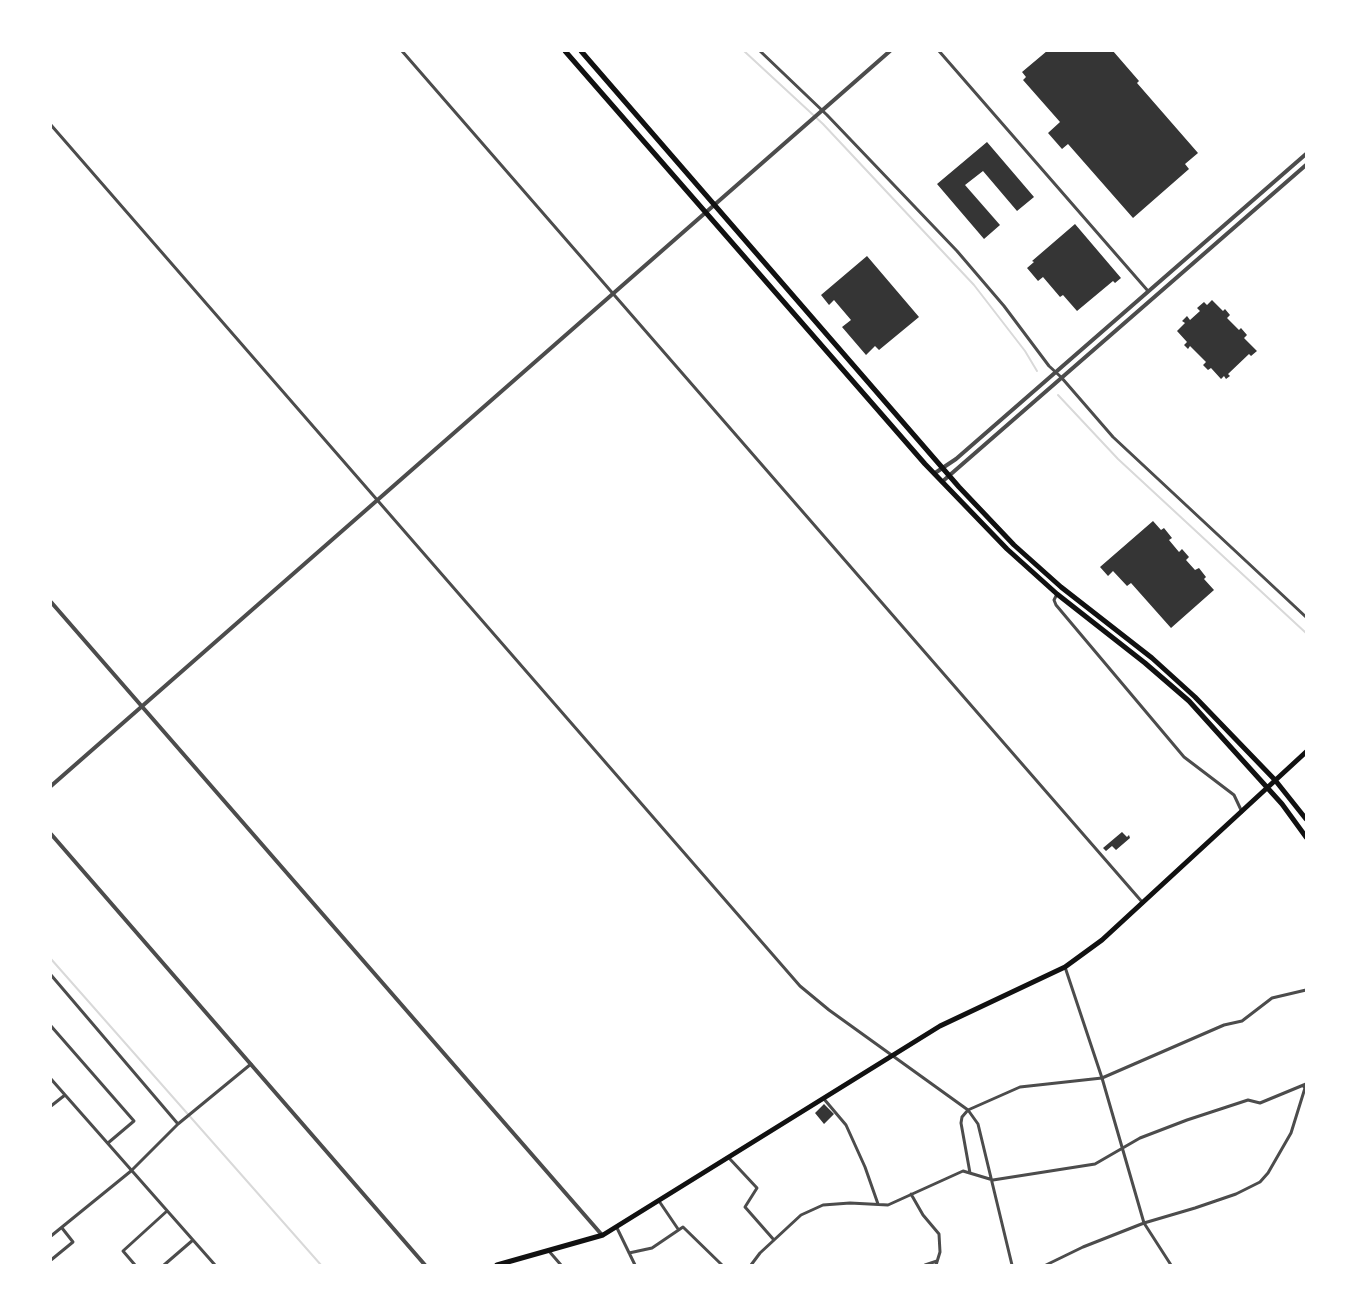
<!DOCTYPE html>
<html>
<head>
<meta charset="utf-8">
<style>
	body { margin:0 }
	#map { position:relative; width:1357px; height:1316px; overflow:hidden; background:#fff; font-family:"Source Serif 4",serif }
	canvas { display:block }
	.frame { position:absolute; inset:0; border:52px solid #fff; pointer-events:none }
</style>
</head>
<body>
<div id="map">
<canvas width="1357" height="1316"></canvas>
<div class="frame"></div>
</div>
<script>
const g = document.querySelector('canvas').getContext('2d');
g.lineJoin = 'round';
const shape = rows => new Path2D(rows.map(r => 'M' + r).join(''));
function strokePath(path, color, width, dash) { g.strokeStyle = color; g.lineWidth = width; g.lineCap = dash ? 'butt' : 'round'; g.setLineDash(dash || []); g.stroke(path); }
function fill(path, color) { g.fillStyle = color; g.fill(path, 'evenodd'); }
const stream = shape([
	[744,51,823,124,974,285,1025,351,1037,371],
	[1058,395,1118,459,1306,633],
	[51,959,321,1265]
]);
const building = shape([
	[1047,51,1113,51,1139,81,1137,83,1198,153,1185,164,1189,169,1133,218,1068,144,1062,149,1048,133,1060,122,1023,80,1026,77,1022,72],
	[987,142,1034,197,1017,211,983,171,965,185,1000,225,984,239,937,184],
	[1075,224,1121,278,1115,283,1113,281,1077,311,1063,295,1060,297,1043,277,1038,281,1027,268,1034,262,1032,261],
	[867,256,919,317,879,350,875,346,866,355,842,327,851,320,834,300,829,305,821,295],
	[1212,300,1223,311,1225,309,1230,315,1227,318,1239,330,1241,328,1247,335,1244,338,1257,351,1251,356,1249,354,1228,374,1230,376,1226,379,1224,376,1221,379,1211,368,1208,370,1203,365,1206,362,1190,346,1188,349,1184,345,1187,342,1177,331,1185,323,1182,321,1187,316,1190,320,1200,311,1197,308,1204,302,1207,305],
	[1153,521,1161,530,1164,528,1172,538,1169,540,1179,552,1182,549,1189,557,1186,560,1195,570,1199,568,1206,577,1204,579,1214,590,1171,628,1131,583,1127,586,1113,571,1108,576,1100,567],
	[1122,832,1127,837,1129,835,1130,838,1116,850,1112,846,1106,851,1103,848],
	[824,1104,834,1114,824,1124,815,1113]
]);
const minor = shape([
	[402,51,1143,903],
	[760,51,827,115,957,251,1004,306,1049,366,1061,377,1113,437,1306,617],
	[939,51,1148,291],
	[51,125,800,986,829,1010,968,1110,978,1124,1012,1265],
	[1057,594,1054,600,1056,605,1184,757,1234,795,1242,812],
	[1065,967,1102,1078,1144,1223,1171,1265],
	[51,975,178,1124],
	[51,1026,134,1121,108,1143],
	[51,1079,215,1265],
	[824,1099,846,1125,865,1167,878,1204],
	[51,1106,65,1095],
	[729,1158,757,1188,745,1207,774,1240],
	[970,1173,961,1123,962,1117,968,1110,1020,1087,1102,1078,1224,1025,1242,1021,1272,998,1306,990],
	[911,1194,923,1215,939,1234,940,1252,936,1265],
	[659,1201,678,1229],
	[617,1228,635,1265],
	[51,1236,131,1171,178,1124,251,1064],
	[548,1250,561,1265],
	[629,1253,652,1248,683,1227,722,1265],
	[51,1260,73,1242,62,1228],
	[135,1265,123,1251,167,1211],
	[164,1265,193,1240],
	[751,1265,760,1253,801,1215,823,1205,850,1203,888,1205,963,1171,993,1180,1095,1164,1140,1138,1187,1120,1248,1100,1260,1103,1306,1084],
	[925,1265,937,1261],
	[1046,1265,1083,1247,1144,1223,1195,1208,1236,1194,1260,1182,1268,1173,1291,1133,1305,1088,1304,1087]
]);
const tertiary = shape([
	[935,473,956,459,1306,154],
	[943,481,1306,165],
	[51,602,602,1235],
	[51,786,890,51],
	[51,834,425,1265]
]);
const primary = shape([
	[565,51,925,464,1007,549,1057,594,1145,663,1189,701,1282,804,1306,837],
	[581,51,959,487,1014,545,1061,587,1152,658,1195,697,1275,780,1306,819],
	[497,1265,603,1235,940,1026,1065,967,1102,940,1306,752]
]);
strokePath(stream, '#d9d9d9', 2);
fill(building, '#353535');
strokePath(minor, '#4c4c4c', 3);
strokePath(tertiary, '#4c4c4c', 4);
strokePath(primary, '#111', 5);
</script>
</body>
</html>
